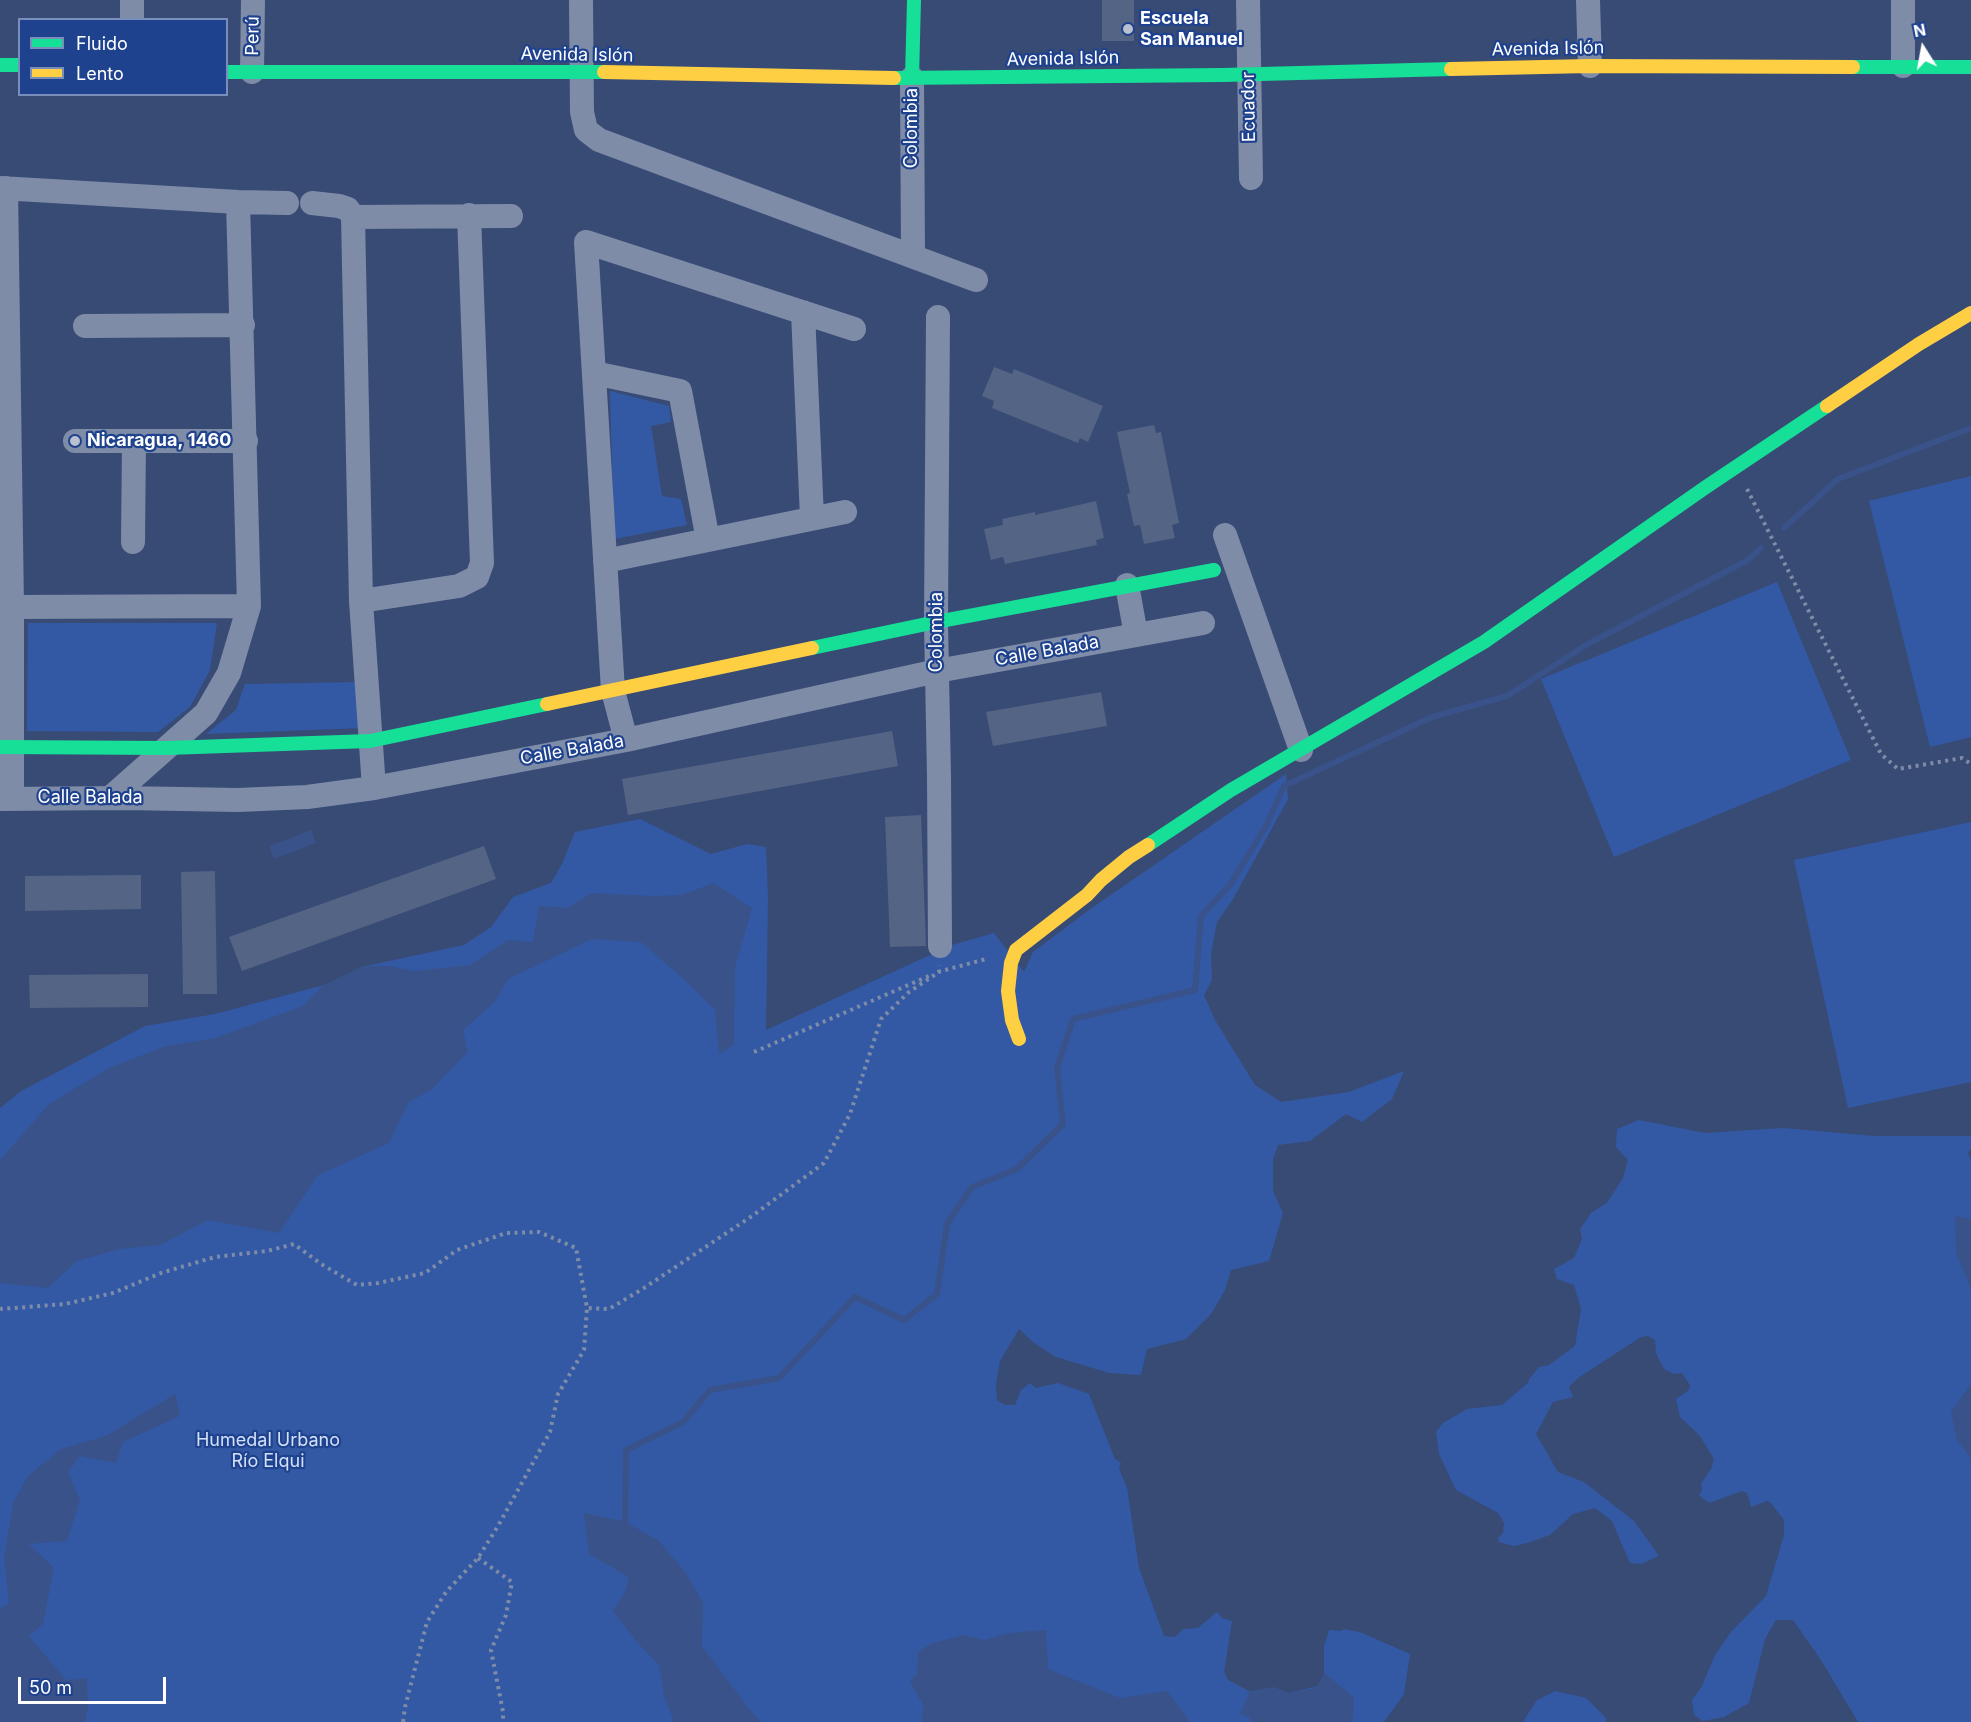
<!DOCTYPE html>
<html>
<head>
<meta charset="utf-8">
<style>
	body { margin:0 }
	#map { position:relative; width:1971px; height:1722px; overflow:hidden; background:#384b75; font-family:Inter,sans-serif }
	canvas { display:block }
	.legend { position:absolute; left:18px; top:18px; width:210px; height:78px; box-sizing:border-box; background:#1f428e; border:2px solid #798ebb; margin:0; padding:8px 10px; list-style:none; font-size:18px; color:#fff }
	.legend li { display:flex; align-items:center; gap:12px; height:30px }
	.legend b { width:30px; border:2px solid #798ebb }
	.north { position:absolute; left:1893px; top:18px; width:60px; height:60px; -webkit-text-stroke:4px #1f428e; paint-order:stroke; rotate:349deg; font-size:16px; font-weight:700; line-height:24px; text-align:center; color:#fff }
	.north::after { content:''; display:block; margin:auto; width:21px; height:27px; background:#fff; clip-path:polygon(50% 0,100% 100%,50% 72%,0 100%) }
	.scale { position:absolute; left:18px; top:1677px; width:148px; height:27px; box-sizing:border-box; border:3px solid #fff; border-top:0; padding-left:8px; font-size:18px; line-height:21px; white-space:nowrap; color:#fff; -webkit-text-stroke:4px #1f428e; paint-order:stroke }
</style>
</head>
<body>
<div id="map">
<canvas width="1971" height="1722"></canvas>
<ul class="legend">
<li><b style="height:8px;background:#16e098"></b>Fluido</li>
<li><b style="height:8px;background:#ffcf43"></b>Lento</li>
</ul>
<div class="north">N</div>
<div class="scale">50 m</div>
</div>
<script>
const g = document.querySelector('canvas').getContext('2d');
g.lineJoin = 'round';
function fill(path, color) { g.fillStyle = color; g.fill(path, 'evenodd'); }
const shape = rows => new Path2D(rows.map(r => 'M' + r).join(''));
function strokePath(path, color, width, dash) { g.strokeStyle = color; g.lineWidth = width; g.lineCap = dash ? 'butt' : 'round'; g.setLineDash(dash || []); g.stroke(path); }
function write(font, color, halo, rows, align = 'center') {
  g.font = font + ' Inter,sans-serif'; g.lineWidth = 4.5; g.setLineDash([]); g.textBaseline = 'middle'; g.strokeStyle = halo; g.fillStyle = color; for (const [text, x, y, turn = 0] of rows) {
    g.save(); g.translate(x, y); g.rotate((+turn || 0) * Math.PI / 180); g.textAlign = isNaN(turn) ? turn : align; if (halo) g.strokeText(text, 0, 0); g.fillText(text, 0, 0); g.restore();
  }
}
const green = shape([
	[610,391,669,406,671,422,651,426,662,496,681,499,687,525,614,539],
	[1971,476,1971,737,1930,747,1869,501],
	[1777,582,1851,760,1614,857,1541,679],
	[28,623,217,623,210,670,190,707,158,732,27,731],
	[360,682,362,728,206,734,236,710,245,684],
	[1286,774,1288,799,1233,899,1217,922,1211,954,1212,980,1204,995,1215,1020,1255,1085,1281,1102,1349,1092,1404,1071,1392,1099,1362,1122,1346,1114,1310,1141,1278,1145,1273,1160,1273,1191,1283,1213,1269,1261,1231,1270,1225,1290,1211,1314,1186,1339,1147,1349,1141,1375,1109,1373,1056,1357,1034,1343,1019,1329,1000,1361,996,1385,997,1400,1005,1405,1015,1405,1021,1390,1030,1383,1036,1388,1058,1383,1089,1394,1115,1459,1121,1463,1119,1469,1127,1488,1139,1568,1164,1636,1175,1637,1183,1629,1198,1628,1217,1612,1222,1618,1232,1621,1224,1672,1228,1680,1249,1691,1284,1694,1319,1686,1328,1676,1324,1673,1324,1647,1329,1630,1342,1631,1343,1629,1360,1632,1410,1654,1404,1694,1384,1722,0,1722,0,1108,21,1091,145,1026,215,1014,324,985,318,991,401,969,389,966,361,967,464,945,491,927,513,897,551,883,562,864,575,832,640,819,711,854,747,844,766,847,768,897,766,1030,952,945,994,933,1024,972,1033,952,1089,910],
	[1971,822,1971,1082,1848,1108,1794,860],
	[1639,1120,1705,1133,1783,1128,1874,1136,1971,1136,1971,1149,1968,1153,1971,1160,1971,1722,1858,1722,1821,1660,1793,1620,1776,1620,1765,1639,1749,1703,1724,1717,1703,1721,1694,1715,1692,1700,1702,1686,1715,1655,1731,1632,1766,1596,1784,1535,1784,1520,1771,1503,1767,1501,1751,1507,1747,1493,1742,1491,1709,1503,1699,1495,1702,1491,1701,1484,1712,1467,1714,1459,1700,1436,1680,1417,1676,1399,1689,1390,1690,1385,1682,1373,1674,1374,1664,1369,1656,1353,1655,1340,1648,1336,1641,1337,1578,1378,1569,1387,1573,1397,1553,1402,1536,1434,1558,1472,1584,1482,1634,1521,1659,1556,1641,1564,1630,1563,1612,1521,1595,1508,1573,1514,1550,1535,1527,1543,1514,1546,1499,1542,1498,1538,1503,1533,1504,1523,1498,1513,1456,1490,1439,1454,1436,1432,1443,1423,1467,1409,1502,1405,1529,1382,1528,1381,1539,1367,1549,1365,1575,1346,1581,1309,1574,1285,1557,1279,1554,1269,1574,1258,1582,1239,1580,1229,1592,1212,1607,1203,1623,1178,1628,1160,1616,1147,1617,1129],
	[1555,1691,1586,1698,1606,1718,1606,1722,1523,1722,1536,1701]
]);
const water = shape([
	[311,830,316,843,274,859,269,846],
	[713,883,752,908,735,968,734,1045,719,1054,715,1010,688,983,641,942,592,939,508,979,495,1002,463,1030,468,1052,432,1089,408,1103,389,1143,318,1175,279,1233,208,1220,160,1245,120,1249,77,1261,48,1288,0,1283,0,1160,49,1104,111,1067,166,1046,215,1038,303,1006,324,985,361,967,389,966,415,971,470,965,508,940,533,942,539,906,567,908,592,893,654,896,682,895],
	[1955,1216,1971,1219,1971,1290,1956,1252],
	[1971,1384,1971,1459,1957,1440,1951,1412],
	[175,1394,180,1416,123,1442,116,1463,80,1456,68,1472,80,1500,67,1541,29,1544,54,1568,43,1624,29,1636,66,1680,87,1678,88,1708,85,1722,0,1722,0,1609,9,1603,4,1558,13,1503,28,1476,61,1449,106,1436],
	[584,1513,625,1522,658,1540,686,1573,703,1603,702,1646,747,1706,761,1722,672,1722,673,1719,664,1696,659,1665,636,1641,613,1611,625,1592,629,1577,589,1554],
	[1046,1630,1048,1669,1120,1698,1167,1691,1190,1722,922,1722,923,1705,910,1681,917,1674,918,1652,930,1644,964,1635,985,1640,1009,1633],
	[1324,1673,1354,1697,1353,1722,1251,1722,1249,1717,1240,1714,1250,1691,1274,1687,1289,1693,1316,1688]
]);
const stream = shape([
	[1784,528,1838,479,1971,428],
	[625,1522,626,1450,683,1422,710,1390,779,1378,855,1297,904,1320,937,1294,947,1224,972,1187,1017,1169,1063,1124,1057,1068,1073,1019,1195,990,1201,916,1230,885,1266,826,1284,786,1432,717,1507,696,1586,645,1748,560,1761,548]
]);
const building = shape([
	[1102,0,1134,0,1134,41,1102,41],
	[994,367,1012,374,1014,369,1103,406,1088,442,1080,438,1078,443,992,408,994,401,982,396],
	[1154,425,1156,433,1161,432,1179,523,1172,525,1175,538,1144,544,1140,525,1134,526,1127,494,1130,493,1117,432],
	[1096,501,1104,538,1096,540,1097,545,1005,564,1003,557,991,560,984,529,1003,525,1002,519,1035,512,1035,515],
	[1101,692,1107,726,993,746,986,712],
	[892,731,898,766,628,815,622,779],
	[921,815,926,946,890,947,885,817],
	[484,846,496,879,242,971,229,937],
	[215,871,217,994,183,994,181,872],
	[141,875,141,909,25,911,25,876],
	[148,974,148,1007,30,1008,29,975]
]);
const path = shape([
	[1747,489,1881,754,1898,769,1962,758,1971,764],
	[938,972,986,959],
	[754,1052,929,976],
	[0,1308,2,1309,65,1304,113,1293,161,1273,215,1257,267,1251,294,1244,321,1264,357,1285,378,1283,425,1273,457,1250,506,1233,539,1232,576,1248,587,1308,609,1309,644,1288,752,1216,824,1163,850,1114,881,1019,909,992,939,972,939,965],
	[478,1558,512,1582,506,1615,491,1650,503,1712,503,1722],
	[403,1722,405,1707,427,1622,446,1592,478,1558,498,1526,550,1432,558,1394,584,1350,587,1308]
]);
const street = shape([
	[581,0,582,112,586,130,599,140,976,280],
	[1248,0,1251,178],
	[1588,0,1590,66],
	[132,20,132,0],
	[1903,66,1903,0],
	[252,72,253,0],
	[912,78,913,255],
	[0,188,238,202,287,203],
	[6,188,12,607,12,799],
	[312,203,339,206,348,209,353,217,361,601,374,788],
	[353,217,511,216],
	[803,312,812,518],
	[938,317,936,622,939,776,940,946],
	[85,326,243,325],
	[594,373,680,391,708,540],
	[75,441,246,441],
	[1225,535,1301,750],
	[133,542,134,441],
	[605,561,845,512],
	[1127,585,1136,635],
	[361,601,459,586,477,577,482,563,469,215],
	[12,607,249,606],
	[626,740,613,691,586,242,854,329],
	[110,798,206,713,229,673,249,606,238,202],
	[0,799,125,798,238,800,307,797,374,788,626,740,937,671,1203,623]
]);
const fast = shape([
	[0,65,20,65],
	[1853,67,1971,67],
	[226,72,604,72],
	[894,78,1223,75,1451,69],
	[912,78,914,0],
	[812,648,936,622,1214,570],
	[0,747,167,748,370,741,547,704],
	[1148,845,1231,790,1484,642,1706,487,1827,406]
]);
const slow = shape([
	[1451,69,1590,66,1853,67],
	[604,72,894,78],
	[1827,406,1919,344,1971,313],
	[547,704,812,648],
	[1019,1039,1012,1020,1008,991,1011,963,1016,950,1087,895,1101,880,1129,857,1148,845]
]);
const markers = [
	[1128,29,6,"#b9c0cf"],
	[75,441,6,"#b9c0cf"]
];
const poiNames = [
	["Escuela",1140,19],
	["San Manuel",1140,40],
	["Nicaragua, 1460",87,441]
];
const streetNames = [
	["Perú",253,36,-89],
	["Avenida Islón",1548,49,-1],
	["Avenida Islón",577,55,1],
	["Avenida Islón",1063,59,-1],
	["Ecuador",1249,107,-91],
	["Colombia",912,128,-90],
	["Colombia",937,632,-90],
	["Calle Balada",1047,651,-10],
	["Calle Balada",572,750,-10],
	["Calle Balada",90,798]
];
const parkNames = [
	["Humedal Urbano",268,1441],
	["Río Elqui",268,1462]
];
fill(green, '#3359a5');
fill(water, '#395289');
strokePath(stream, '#395289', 6);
fill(building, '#546485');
strokePath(path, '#7f8ca8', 4, [3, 4.5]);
strokePath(street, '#7f8ca8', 24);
strokePath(fast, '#16e098', 14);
strokePath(slow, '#ffcf43', 14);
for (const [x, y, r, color] of markers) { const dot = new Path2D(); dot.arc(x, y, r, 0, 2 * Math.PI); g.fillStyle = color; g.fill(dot); strokePath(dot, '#1f428e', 2); }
write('bold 18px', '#fff', '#1f428e', poiNames, 'left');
write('18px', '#fff', '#1f428e', streetNames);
write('18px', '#d3e0f9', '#1f428e', parkNames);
</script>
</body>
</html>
